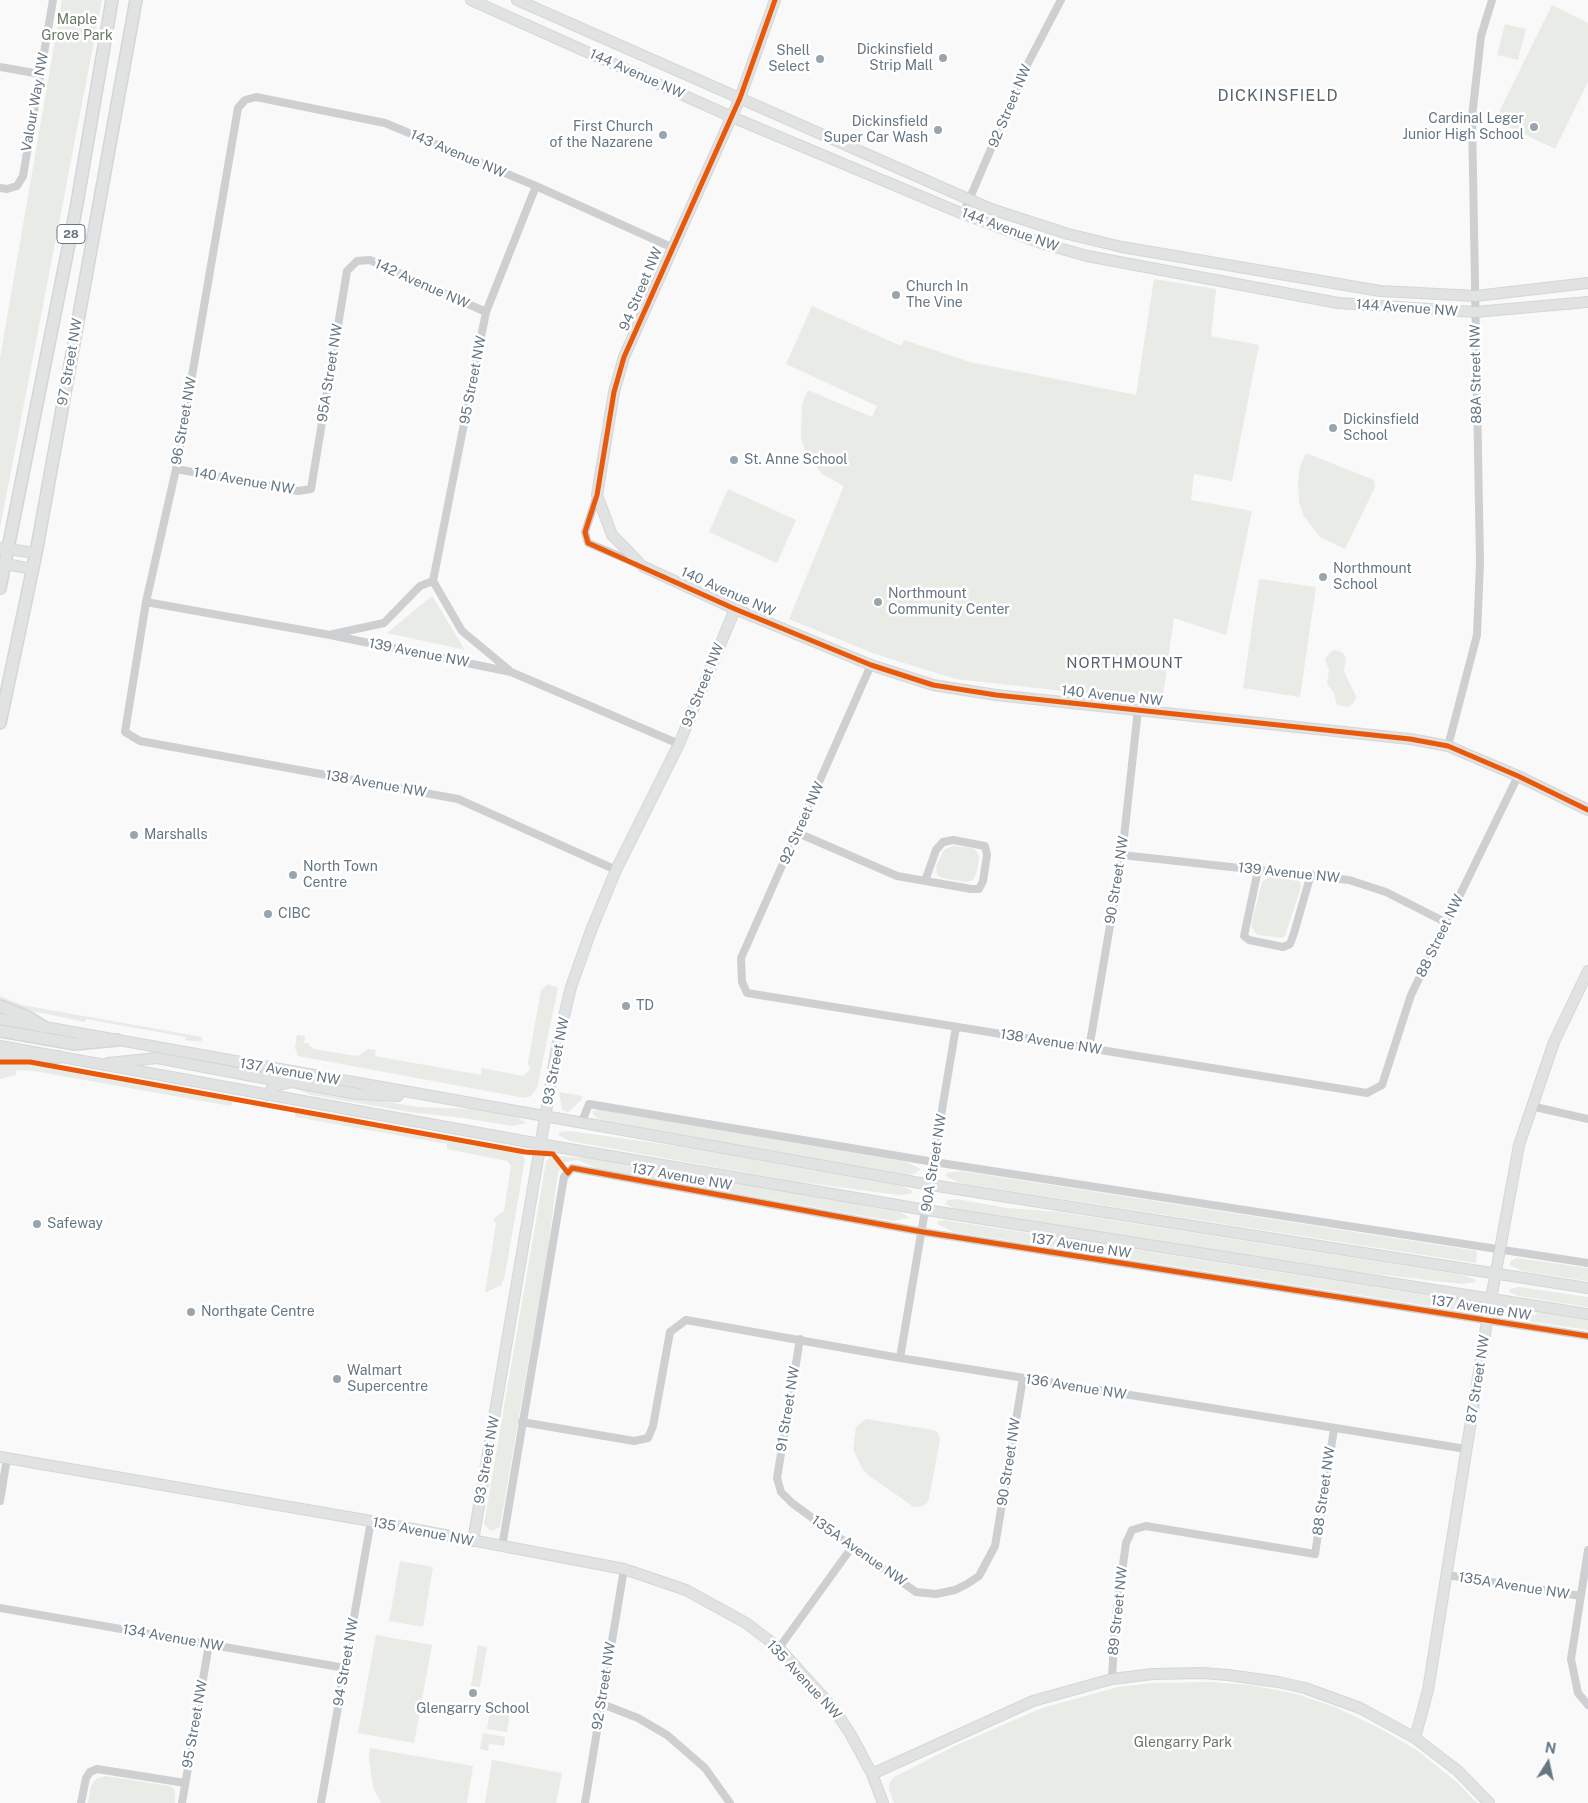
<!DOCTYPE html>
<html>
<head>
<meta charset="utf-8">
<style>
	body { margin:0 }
	#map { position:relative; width:1588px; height:1803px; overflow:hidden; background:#f9f9f9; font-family:"Public Sans",sans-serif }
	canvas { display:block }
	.north { position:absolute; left:1523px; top:1738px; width:50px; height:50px; -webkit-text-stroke:4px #fff; paint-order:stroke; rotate:10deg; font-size:14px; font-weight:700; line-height:20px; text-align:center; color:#657683 }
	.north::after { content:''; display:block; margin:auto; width:18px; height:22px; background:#657683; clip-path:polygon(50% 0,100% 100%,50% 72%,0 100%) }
</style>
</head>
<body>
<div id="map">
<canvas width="1588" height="1803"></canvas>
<div class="north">N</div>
</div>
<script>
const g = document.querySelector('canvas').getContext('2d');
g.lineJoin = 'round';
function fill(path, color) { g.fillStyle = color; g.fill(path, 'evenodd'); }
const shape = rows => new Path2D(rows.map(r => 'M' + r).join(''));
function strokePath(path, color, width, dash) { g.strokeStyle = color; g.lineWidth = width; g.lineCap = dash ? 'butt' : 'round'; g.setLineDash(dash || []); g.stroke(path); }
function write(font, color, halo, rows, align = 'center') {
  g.font = font + ' "Public Sans",sans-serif'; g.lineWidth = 5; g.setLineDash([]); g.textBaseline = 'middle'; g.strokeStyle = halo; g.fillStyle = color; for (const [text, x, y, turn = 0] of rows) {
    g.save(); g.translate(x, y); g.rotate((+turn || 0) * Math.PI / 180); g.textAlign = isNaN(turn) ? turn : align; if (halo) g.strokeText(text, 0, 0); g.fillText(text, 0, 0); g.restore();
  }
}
const green = shape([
	[62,0,102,0,0,528,0,358],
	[1552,5,1588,23,1588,82,1555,149,1495,120],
	[1505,24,1526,29,1518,60,1497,55],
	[1154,279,1216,289,1211,336,1259,345,1232,481,1194,474,1191,500,1252,511,1226,635,1174,618,1162,702,956,679,875,654,789,619,844,486,822,474,806,453,801,438,802,404,808,390,872,417,877,406,786,364,812,306,901,346,904,340,970,362,1136,395],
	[1306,453,1374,480,1375,487,1345,549,1320,537,1303,515,1299,501,1298,485,1300,466],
	[728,489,796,520,777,563,709,532],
	[1259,579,1316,587,1300,697,1243,688],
	[432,596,465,650,387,633],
	[1333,650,1342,652,1346,658,1344,671,1356,697,1354,702,1349,707,1337,705,1334,693,1327,684,1329,670,1325,659],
	[952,846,972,848,977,852,979,859,976,874,973,880,967,882,942,878,937,874,936,866,944,850],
	[1270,876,1296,878,1300,882,1301,887,1285,936,1282,938,1257,935,1251,926,1262,882],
	[548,984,558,988,537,1088,531,1096,525,1098,298,1056,295,1048,297,1035,305,1036,304,1043,308,1043,313,1049,358,1056,368,1049,376,1050,375,1056,481,1075,482,1068,523,1076,530,1070,528,1063,541,990],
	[0,996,22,1005,202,1037,202,1041,193,1041,185,1040,186,1037,181,1036,86,1019,85,1022,28,1010,0,1000],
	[0,1063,34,1064,233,1100,231,1106,34,1071,17,1070,15,1075,0,1079],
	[297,1086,417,1107,471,1109,517,1117,526,1123,512,1126,463,1118,410,1112,312,1095,296,1089],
	[559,1092,582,1096,582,1099,572,1109,568,1112,562,1110],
	[603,1109,906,1162,921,1169,914,1174,908,1175,606,1121,597,1118,593,1114,593,1111],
	[295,1112,521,1153,525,1159,505,1275,501,1285,485,1293,496,1224,493,1219,504,1211,511,1166,507,1161,447,1149,447,1144,295,1117],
	[570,1131,683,1147,902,1186,911,1190,913,1193,899,1195,793,1181,570,1141,558,1135,560,1132],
	[582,1155,900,1212,910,1218,893,1221,598,1169,578,1160,565,1162,558,1172,548,1248,500,1527,491,1531,484,1524,546,1162,550,1157,554,1159,561,1156,581,1158],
	[960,1171,1477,1251,1476,1263,959,1183,946,1176,946,1173],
	[957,1199,1007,1208,1059,1212,1464,1275,1476,1280,1475,1282,1463,1284,1358,1272,958,1210,945,1204,948,1200],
	[944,1220,1465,1301,1472,1304,1473,1310,1462,1311,954,1232,937,1224,938,1221],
	[1517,1258,1588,1268,1588,1281,1522,1271,1510,1265,1510,1261],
	[1519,1287,1588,1297,1588,1307,1519,1296,1509,1292,1510,1289],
	[1507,1312,1536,1315,1537,1312,1588,1320,1588,1330,1514,1319,1507,1316],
	[866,1419,934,1430,938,1433,940,1439,929,1499,926,1504,920,1507,914,1507,868,1475,862,1468,853,1449,856,1427],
	[400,1561,433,1567,423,1627,389,1621],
	[376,1635,432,1645,414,1743,358,1733],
	[478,1645,487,1647,480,1687,471,1686],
	[1210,1682,1250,1685,1296,1694,1335,1707,1381,1729,1418,1751,1459,1784,1477,1803,894,1803,889,1790,890,1782,894,1777,957,1745,1042,1708,1118,1687,1153,1683],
	[490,1709,510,1712,507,1732,487,1729],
	[483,1733,505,1737,504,1746,489,1744,488,1751,480,1749],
	[370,1748,473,1766,467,1803,381,1803,373,1787,369,1758],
	[492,1760,562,1773,556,1803,485,1803],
	[105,1776,170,1786,175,1790,175,1803,88,1803,91,1786,96,1779]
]);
const street = shape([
	[0,67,40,74],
	[0,188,7,189,17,186,23,176,53,0],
	[963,214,1027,65,1061,0],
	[176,469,298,491,311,489,347,271,357,261,370,260,486,312],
	[597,495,585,532,588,543,638,564],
	[146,602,330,635,511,672,679,744],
	[333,634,384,623,420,586,433,581],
	[871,665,741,958,742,982,747,993,1367,1093,1382,1085,1411,995,1518,776],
	[509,670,462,631,433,581,486,312,536,186],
	[1448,746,1477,635,1480,563,1472,117,1481,36,1492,0],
	[798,833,897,876,971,889,979,889,983,881,987,855,985,846,953,840,943,842,936,850,925,881],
	[1122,855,1349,880,1386,892,1447,923],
	[616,870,458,799,140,741,125,732,146,602,176,469,238,108,245,100,256,97,385,123,536,186,671,247],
	[1258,870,1244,936,1249,940,1283,947,1290,944,1294,933,1311,874],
	[1089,1049,1122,855,1138,710],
	[1531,1106,1588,1119],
	[581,1124,589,1104,934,1162,1588,1263],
	[800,1339,777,1478,781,1492,792,1503,852,1547,916,1592,936,1594,955,1590,967,1584,979,1576,995,1546,1023,1378],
	[900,1358,956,1027],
	[522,1422,634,1441,648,1438,653,1426,670,1332,686,1320,900,1358,1466,1449],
	[0,1501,7,1458],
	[502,1547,564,1177,572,1168,923,1232,1588,1336],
	[1588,1550,1571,1659,1578,1693,1588,1705],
	[1447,1575,1581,1596],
	[0,1608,345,1668],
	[779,1648,852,1547],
	[1112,1679,1115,1622,1126,1543,1132,1530,1146,1526,1315,1554,1334,1429],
	[602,1704,638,1718,667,1735,705,1768,730,1803],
	[81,1803,86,1778,90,1772,97,1769,185,1783],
	[182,1803,209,1644],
	[321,1803,371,1521],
	[585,1803,624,1569]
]);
const secondary = shape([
	[471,0,732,117,963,214,1041,243,1087,256,1338,303,1475,312,1588,302],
	[517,0,991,209,1068,234,1122,247,1380,291,1476,296,1588,283],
	[775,0,740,98,624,357,614,392,597,495,612,535,628,551,642,566,735,609,871,665,933,685,996,695,1410,739,1448,746,1518,776,1588,810],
	[0,548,36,553],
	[0,563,32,569],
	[0,1019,931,1185,1588,1288],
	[0,1046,540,1144,926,1210,1588,1314],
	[108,1063,157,1058,268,1079,277,1077,285,1071],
	[267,1095,274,1086,292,1082,358,1094,398,1096],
	[0,1457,371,1521,624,1569,686,1590,746,1623,779,1648,834,1709,851,1735,872,1774,883,1803],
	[473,1541,558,1041,571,987,592,928,616,870,679,744,735,609],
	[1415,1738,1428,1690,1487,1321,1519,1145,1554,1042,1588,971],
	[872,1774,1033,1701,1112,1679,1153,1674,1202,1673,1228,1675,1278,1682,1305,1688,1360,1708,1415,1738,1458,1771,1489,1803]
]);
const primary = shape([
	[0,588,76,209,112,0],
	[0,723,36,553,136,0],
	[0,1006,28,1017,44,1027],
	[0,1031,75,1044,117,1040],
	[0,1057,58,1057]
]);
const cycleway = shape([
	[775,0,740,98,624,357,614,392,597,495,585,532,588,543,735,609,871,665,933,685,996,695,1410,739,1448,746,1518,776,1588,810],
	[0,1062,30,1062,525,1152,553,1154,568,1173,572,1168,923,1232,1588,1336]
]);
const markers = [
	[943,58,5,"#99a4ac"],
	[820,59,5,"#99a4ac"],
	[1534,127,5,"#99a4ac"],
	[938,130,5,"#99a4ac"],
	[663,135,5,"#99a4ac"],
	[896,295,5,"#99a4ac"],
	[1333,428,5,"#99a4ac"],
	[734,460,5,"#99a4ac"],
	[1323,577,5,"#99a4ac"],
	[878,602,5,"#99a4ac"],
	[134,835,5,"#99a4ac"],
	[293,875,5,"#99a4ac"],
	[268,914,5,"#99a4ac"],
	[626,1006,5,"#99a4ac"],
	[37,1224,5,"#99a4ac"],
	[191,1312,5,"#99a4ac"],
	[337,1379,5,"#99a4ac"],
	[473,1693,5,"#99a4ac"]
];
const shields = [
	[71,234,28]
];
const shieldNames = [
	["28",71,234]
];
const parkNames = [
	["Maple",77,20],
	["Grove Park",77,36],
	["Glengarry Park",1183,1743]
];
const poiNames = [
	["Dickinsfield",933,50,"right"],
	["Strip Mall",933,66,"right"],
	["Shell",810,51,"right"],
	["Select",810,67,"right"],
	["Cardinal Leger",1524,119,"right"],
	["Junior High School",1524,135,"right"],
	["Dickinsfield",928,122,"right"],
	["Super Car Wash",928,138,"right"],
	["First Church",653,127,"right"],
	["of the Nazarene",653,143,"right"],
	["Church In",906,287],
	["The Vine",906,303],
	["Dickinsfield",1343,420],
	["School",1343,436],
	["St. Anne School",744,460],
	["Northmount",1333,569],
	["School",1333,585],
	["Northmount",888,594],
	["Community Center",888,610],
	["Marshalls",144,835],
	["North Town",303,867],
	["Centre",303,883],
	["CIBC",278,914],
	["TD",636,1006],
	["Safeway",47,1224],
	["Northgate Centre",201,1312],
	["Walmart",347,1371],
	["Supercentre",347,1387],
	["Glengarry School",473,1709,"center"]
];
const streetNames = [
	["144 Avenue NW",637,74,24],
	["Valour Way NW",35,102,-80],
	["92 Street NW",1010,106,-67],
	["143 Avenue NW",458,154,23],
	["144 Avenue NW",1010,230,20],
	["142 Avenue NW",422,284,24],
	["94 Street NW",641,289,-67],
	["144 Avenue NW",1407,308,4],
	["97 Street NW",70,362,-80],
	["95A Street NW",330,373,-81],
	["88A Street NW",1476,374,-91],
	["95 Street NW",473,380,-79],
	["96 Street NW",184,421,-80],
	["140 Avenue NW",244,481,10],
	["140 Avenue NW",728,592,24],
	["139 Avenue NW",419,653,11],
	["93 Street NW",703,685,-68],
	["140 Avenue NW",1112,696,6],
	["138 Avenue NW",376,784,10],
	["92 Street NW",802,823,-66],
	["139 Avenue NW",1289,873,6],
	["90 Street NW",1117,880,-81],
	["88 Street NW",1440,936,-64],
	["138 Avenue NW",1051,1042,9],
	["93 Street NW",556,1061,-79],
	["137 Avenue NW",290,1072,10],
	["90A Street NW",934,1163,-81],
	["137 Avenue NW",682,1177,10],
	["137 Avenue NW",1081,1246,9],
	["137 Avenue NW",1481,1308,9],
	["87 Street NW",1478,1379,-81],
	["136 Avenue NW",1076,1387,9],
	["91 Street NW",788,1409,-81],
	["93 Street NW",487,1460,-80],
	["90 Street NW",1009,1462,-81],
	["88 Street NW",1324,1491,-82],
	["135 Avenue NW",423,1532,11],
	["135A Avenue NW",859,1551,35],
	["135A Avenue NW",1514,1586,9],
	["89 Street NW",1118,1611,-84],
	["134 Avenue NW",173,1638,10],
	["94 Street NW",346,1662,-80],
	["135 Avenue NW",804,1680,47],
	["92 Street NW",604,1686,-81],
	["95 Street NW",195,1724,-80]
];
const neighbourhoodNames = [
	["NORTHMOUNT",1125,663]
];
const quarterNames = [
	["DICKINSFIELD",1278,96]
];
fill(green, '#e8ebe6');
strokePath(secondary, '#d5d6d7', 12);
strokePath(primary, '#d5d6d7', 14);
strokePath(street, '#cecfd0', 8);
strokePath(secondary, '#e1e2e2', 10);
strokePath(primary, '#e1e2e2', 11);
strokePath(cycleway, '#e8590c', 5);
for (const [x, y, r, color] of markers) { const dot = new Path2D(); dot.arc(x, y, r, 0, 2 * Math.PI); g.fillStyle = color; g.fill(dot); strokePath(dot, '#fff', 2); }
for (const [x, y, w] of shields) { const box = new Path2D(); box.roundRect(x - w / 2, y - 9.5, w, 19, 4); g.fillStyle = '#fff'; g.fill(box); strokePath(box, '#657683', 1); }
write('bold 12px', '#657683', null, shieldNames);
write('14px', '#687a64', '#fff', parkNames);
write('14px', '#657683', '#fff', poiNames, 'left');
write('14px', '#657683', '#fff', streetNames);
g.letterSpacing = '1px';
write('15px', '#57646e', '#fff', neighbourhoodNames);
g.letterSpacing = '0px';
g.letterSpacing = '1px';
write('16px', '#57646e', '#fff', quarterNames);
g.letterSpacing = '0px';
</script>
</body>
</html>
